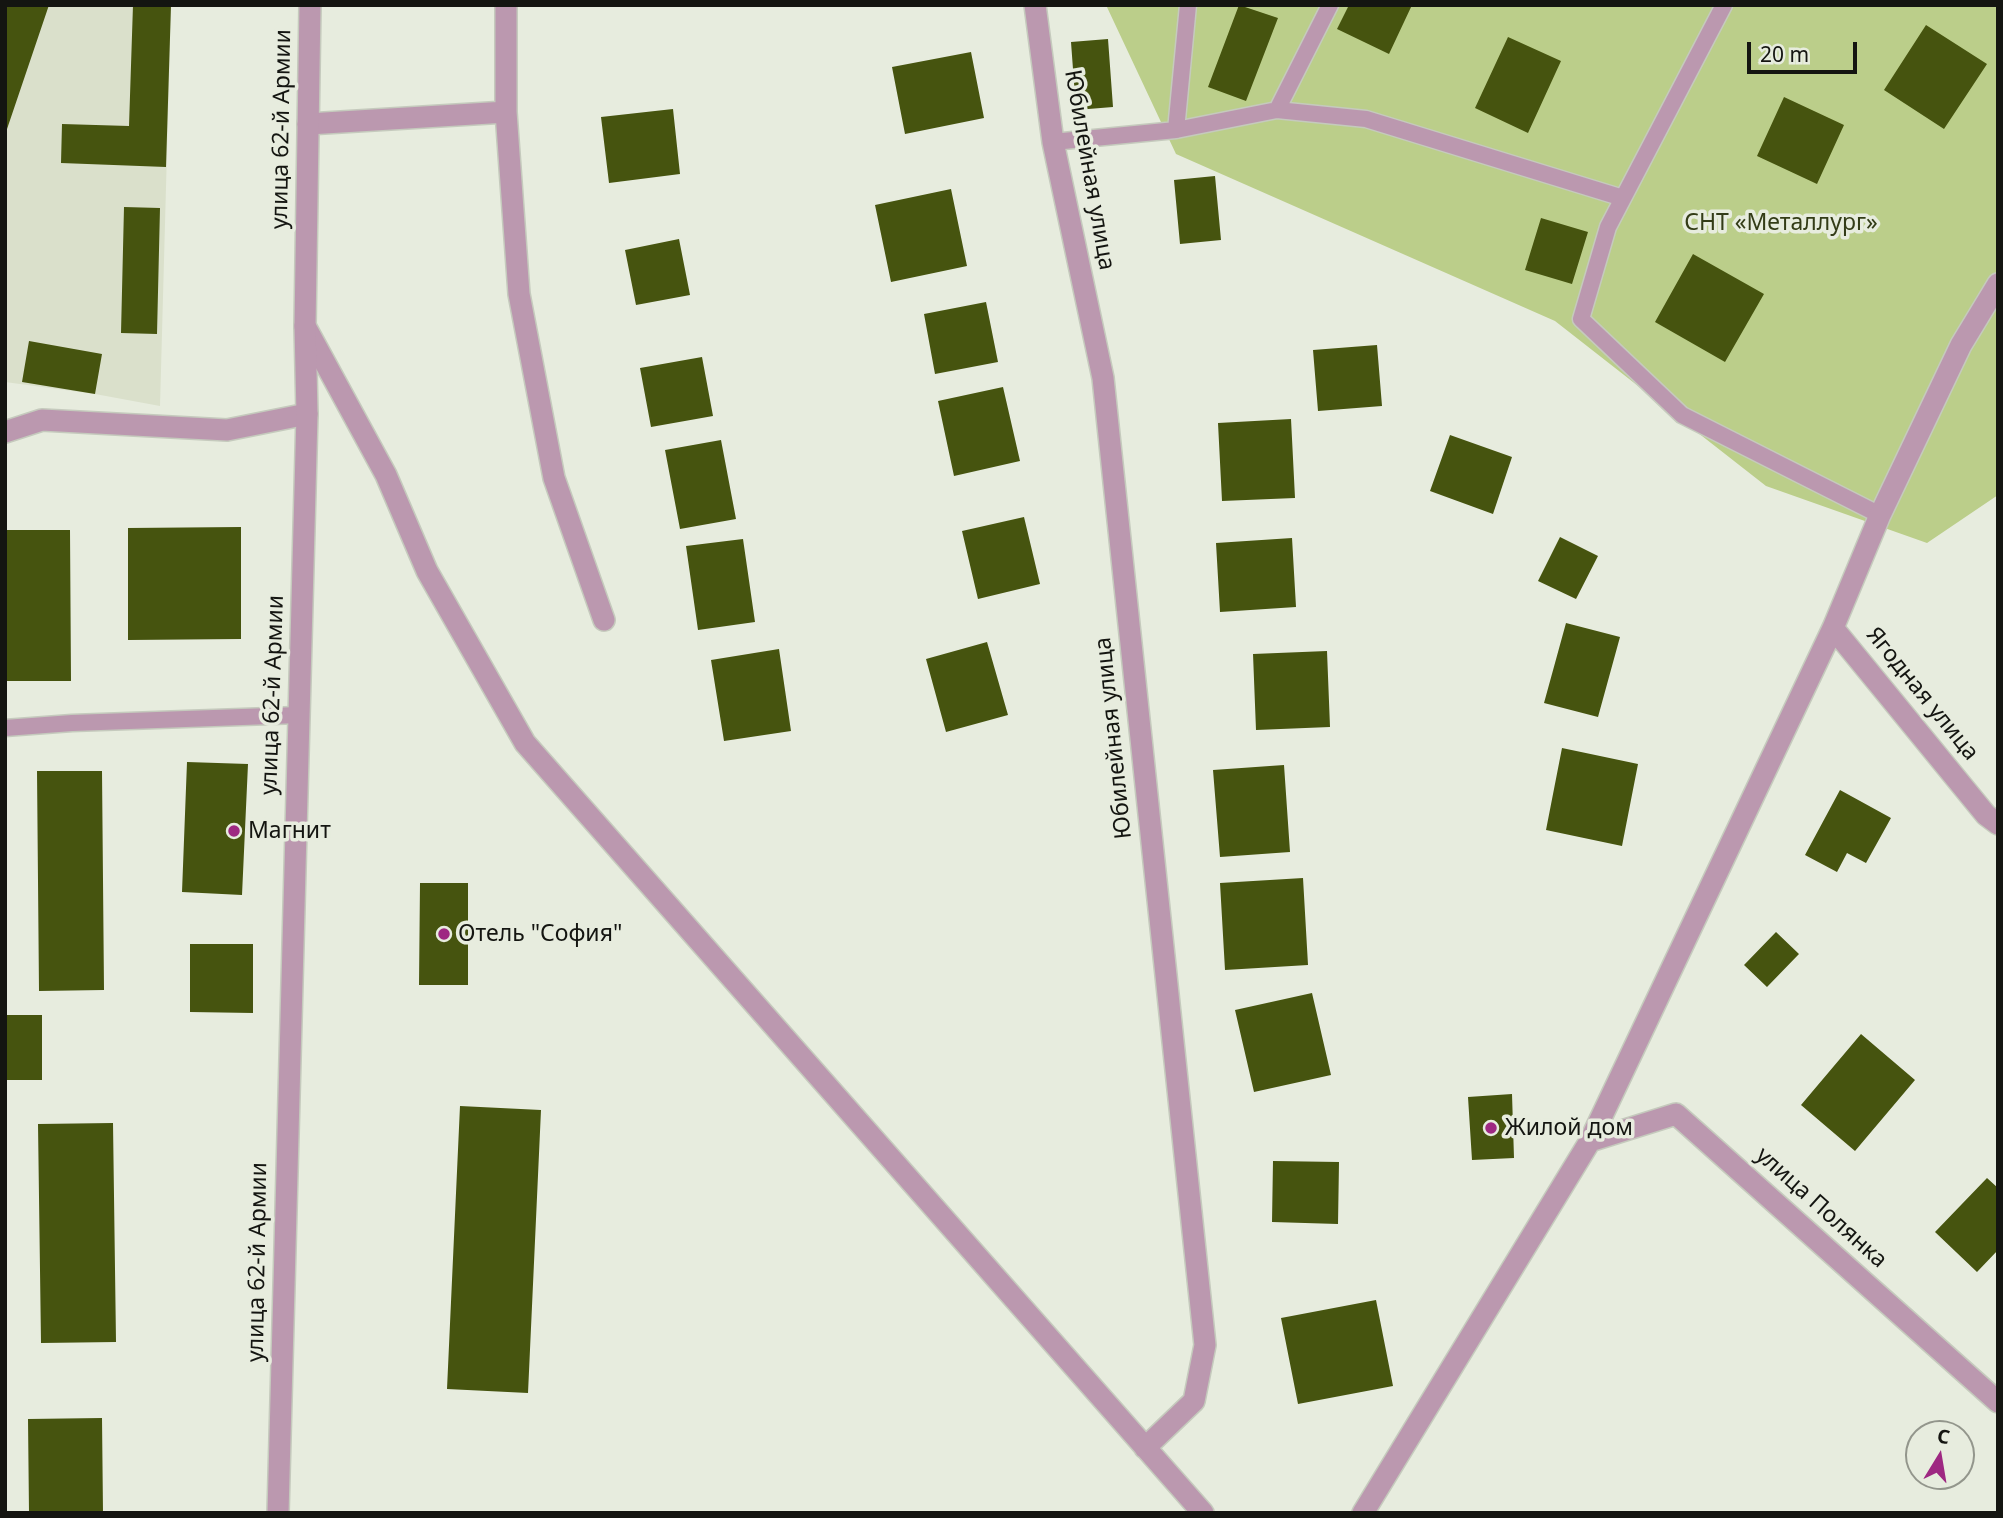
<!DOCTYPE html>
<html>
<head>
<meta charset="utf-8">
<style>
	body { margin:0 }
	#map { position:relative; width:2003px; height:1518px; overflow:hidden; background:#e7ecde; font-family:"Noto Sans",sans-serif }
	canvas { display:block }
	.frame { position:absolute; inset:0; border:7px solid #141511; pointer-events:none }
	.north { position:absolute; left:1905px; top:1420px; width:70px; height:70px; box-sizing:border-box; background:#e7ecde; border:2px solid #93968c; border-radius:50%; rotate:11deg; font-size:19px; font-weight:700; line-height:28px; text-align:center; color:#141511 }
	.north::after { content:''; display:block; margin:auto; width:24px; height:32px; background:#9e2882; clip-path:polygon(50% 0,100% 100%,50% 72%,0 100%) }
	.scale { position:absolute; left:1747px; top:42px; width:110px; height:32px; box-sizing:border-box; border:4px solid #141511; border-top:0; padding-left:9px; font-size:21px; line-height:24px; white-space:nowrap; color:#141511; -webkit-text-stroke:5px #e7ecde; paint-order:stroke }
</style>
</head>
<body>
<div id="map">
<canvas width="2003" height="1518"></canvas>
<div class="frame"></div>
<div class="north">С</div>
<div class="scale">20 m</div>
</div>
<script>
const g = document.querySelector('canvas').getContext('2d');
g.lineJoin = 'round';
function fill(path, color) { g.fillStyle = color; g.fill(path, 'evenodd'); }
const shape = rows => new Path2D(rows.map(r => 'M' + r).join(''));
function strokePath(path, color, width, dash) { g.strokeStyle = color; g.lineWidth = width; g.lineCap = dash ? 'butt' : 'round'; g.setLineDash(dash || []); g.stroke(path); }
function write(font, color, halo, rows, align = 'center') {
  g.font = font + ' "Noto Sans",sans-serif'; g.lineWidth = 7; g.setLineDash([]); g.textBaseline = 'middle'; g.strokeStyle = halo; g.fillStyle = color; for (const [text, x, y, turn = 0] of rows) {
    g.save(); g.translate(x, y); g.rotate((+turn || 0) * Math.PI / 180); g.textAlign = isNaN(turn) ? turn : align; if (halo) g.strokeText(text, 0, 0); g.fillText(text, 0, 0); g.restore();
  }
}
const built = shape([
	[5,5,171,5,160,406,95,394,5,382]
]);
const green = shape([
	[1106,5,1998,5,1998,495,1927,543,1766,486,1555,321,1176,154]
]);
const building = shape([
	[5,5,49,5,6,132,5,132],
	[133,5,171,5,166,167,61,163,62,124,129,126],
	[1239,5,1278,18,1246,101,1208,87],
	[1349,5,1412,5,1389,54,1337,29],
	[1926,25,1987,64,1944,129,1884,90],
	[1508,37,1561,61,1528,133,1475,108],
	[1108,39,1113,107,1076,110,1071,42],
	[971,52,984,118,905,134,892,67],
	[1784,97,1844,125,1817,184,1757,156],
	[673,109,680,174,609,183,601,117],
	[1215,176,1221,240,1180,244,1174,180],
	[951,189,967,266,891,282,875,205],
	[124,207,160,208,157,334,121,333],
	[1541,218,1588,232,1572,284,1525,270],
	[679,239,690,295,636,305,625,250],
	[1693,254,1764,294,1725,362,1655,322],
	[986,302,998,362,935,374,924,314],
	[29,341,102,354,95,394,22,382],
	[1377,345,1382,406,1318,411,1313,350],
	[702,357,713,416,651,427,640,368],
	[1003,387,1020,461,954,476,938,401],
	[1291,419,1295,498,1222,501,1218,423],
	[1450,435,1512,457,1493,514,1430,491],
	[721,440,736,519,680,529,665,450],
	[1024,517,1040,584,978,599,962,531],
	[241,527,241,639,128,640,128,528],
	[5,530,70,530,71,681,5,681],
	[1560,537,1598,556,1576,599,1538,581],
	[1292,538,1296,607,1220,612,1216,543],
	[743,539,755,622,698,630,686,546],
	[1566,623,1620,637,1598,717,1544,703],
	[987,642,1008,715,946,732,926,659],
	[779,649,791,731,724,741,711,660],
	[1327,651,1330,727,1256,730,1253,654],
	[1562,748,1638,764,1622,846,1546,830],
	[187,762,248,764,242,895,182,892],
	[1284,765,1290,852,1220,857,1213,770],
	[37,771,102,771,104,990,39,991],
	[1840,790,1891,818,1866,863,1847,853,1837,872,1805,855],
	[1303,878,1308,965,1225,970,1220,883],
	[420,883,468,883,468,985,419,985],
	[1776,932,1799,954,1767,987,1744,965],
	[190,944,253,944,253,1013,190,1012],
	[1312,993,1331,1075,1254,1092,1235,1010],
	[5,1015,42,1015,42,1080,5,1080],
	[1861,1034,1915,1080,1855,1151,1801,1105],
	[1512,1094,1514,1158,1472,1160,1468,1097],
	[460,1106,541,1110,528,1393,447,1389],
	[113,1123,116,1342,41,1343,38,1124],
	[1273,1161,1339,1162,1338,1224,1272,1222],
	[1987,1178,1998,1188,1998,1250,1977,1272,1935,1232],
	[1376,1300,1393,1386,1298,1404,1281,1318],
	[102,1418,103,1513,29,1513,28,1419]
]);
const service = shape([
	[1724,5,1608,227,1581,319,1682,415,1880,515],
	[1277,110,1330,5],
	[1176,130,1188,5],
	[1053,142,1176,130,1277,110,1366,119,1623,198],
	[5,728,72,723,299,715]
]);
const minor = shape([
	[1035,5,1053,142,1103,378,1205,1345,1194,1401,1145,1448],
	[506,112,519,294,554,478,604,620],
	[308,124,506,112,506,5],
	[305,326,386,475,427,571,525,743,1203,1513],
	[5,432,42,420,227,430,307,414],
	[1833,628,1986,815,1998,824],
	[1590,1141,1676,1114,1998,1402],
	[1363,1513,1590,1141,1833,628,1880,515,1961,345,1998,284]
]);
const tertiary = shape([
	[278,1513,307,414,305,326,310,5]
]);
const markers = [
	[234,831,7,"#9e2882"],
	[444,934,7,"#9e2882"],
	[1491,1128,7,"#9e2882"]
];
const streetNames = [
	["улица 62-й Армии",282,129,-89],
	["Юбилейная улица",1089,170,80],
	["Ягодная улица",1922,694,51],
	["улица 62-й Армии",273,695,-88],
	["Юбилейная улица",1114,738,-96],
	["улица Полянка",1821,1208,42],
	["улица 62-й Армии",258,1262,-89]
];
const parkNames = [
	["СНТ «Металлург»",1781,223]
];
const poiNames = [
	["Магнит",248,831],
	["Отель \"София\"",458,934],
	["Жилой дом",1505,1128]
];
fill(built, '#dae0cb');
fill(green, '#bbce8a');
fill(building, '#46540f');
strokePath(service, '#c5cabd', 19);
strokePath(minor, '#c5cabd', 24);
strokePath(tertiary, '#c5cabd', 24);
strokePath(service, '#bb98af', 16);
strokePath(minor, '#bb98af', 21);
strokePath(tertiary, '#bb98af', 21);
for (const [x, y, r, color] of markers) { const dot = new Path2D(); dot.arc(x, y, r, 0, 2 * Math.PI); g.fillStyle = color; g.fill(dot); strokePath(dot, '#e7ecde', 2.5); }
write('23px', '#141511', '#e7ecde', streetNames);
write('23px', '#333c17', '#e7ecde', parkNames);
write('23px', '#141511', '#e7ecde', poiNames, 'left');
</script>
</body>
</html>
